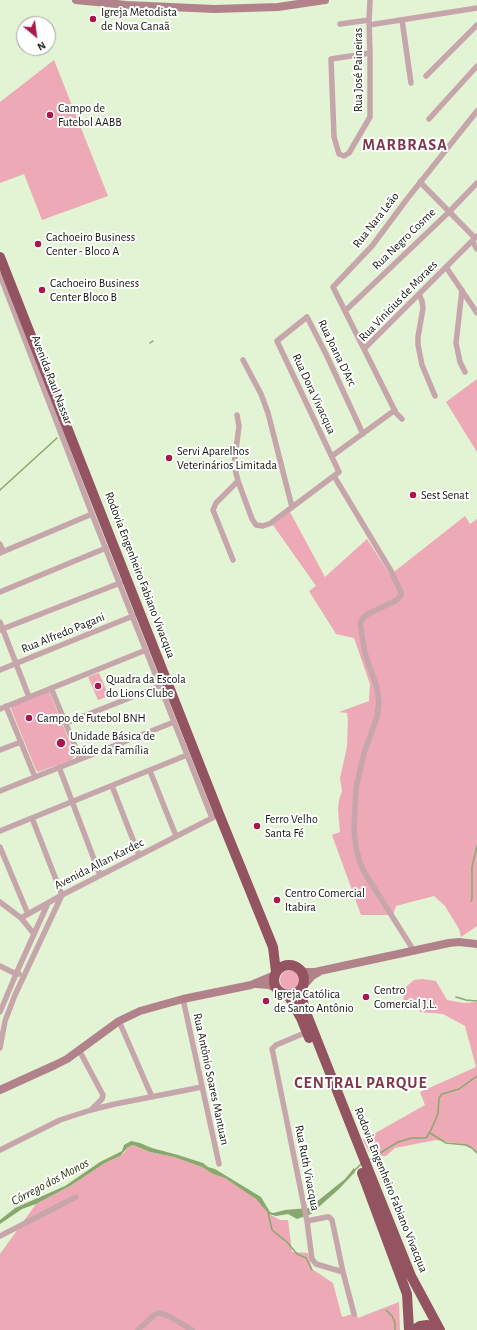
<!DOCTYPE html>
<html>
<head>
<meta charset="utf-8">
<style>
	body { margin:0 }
	#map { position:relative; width:477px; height:1330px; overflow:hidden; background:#e2f4d4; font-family:"Alegreya Sans",sans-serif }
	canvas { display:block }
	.north { position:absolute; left:16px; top:16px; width:40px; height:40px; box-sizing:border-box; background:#fff; border:1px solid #a0a29e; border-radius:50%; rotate:151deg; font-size:11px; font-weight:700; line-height:16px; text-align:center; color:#11170c }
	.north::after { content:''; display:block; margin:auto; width:14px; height:18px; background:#aa174c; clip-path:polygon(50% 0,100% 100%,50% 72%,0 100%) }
</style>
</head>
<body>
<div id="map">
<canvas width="477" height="1330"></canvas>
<div class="north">N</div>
</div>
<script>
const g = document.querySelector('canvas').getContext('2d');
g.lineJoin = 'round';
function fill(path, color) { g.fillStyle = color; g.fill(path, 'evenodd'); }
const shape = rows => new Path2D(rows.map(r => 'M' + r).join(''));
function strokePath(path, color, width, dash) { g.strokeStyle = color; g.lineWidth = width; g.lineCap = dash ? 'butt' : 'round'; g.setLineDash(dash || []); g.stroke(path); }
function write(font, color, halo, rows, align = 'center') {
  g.font = font + ' "Alegreya Sans",sans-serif'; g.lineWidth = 4; g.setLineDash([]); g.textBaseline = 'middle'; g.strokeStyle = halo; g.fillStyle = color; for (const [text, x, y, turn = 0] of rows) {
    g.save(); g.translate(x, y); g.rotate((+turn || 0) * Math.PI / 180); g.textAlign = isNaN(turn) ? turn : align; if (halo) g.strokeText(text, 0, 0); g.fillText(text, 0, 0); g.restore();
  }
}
const green = shape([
	[54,60,108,196,42,220,24,174,0,183,0,102],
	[477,379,477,452,446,402],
	[290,512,325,577,367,539,390,575,465,516,470,524,477,519,477,926,461,937,459,929,445,906,434,896,396,906,393,915,361,915,332,835,340,832,338,810,339,800,342,791,340,778,347,747,348,719,347,713,339,712,369,701,370,684,354,638,336,634,309,591,316,586,273,525],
	[99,673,109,696,98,700,88,677],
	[49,691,75,755,71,760,38,772,36,770,11,709,12,706],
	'280 980a10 10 0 1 1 20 0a10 10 0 1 1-20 0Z',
	[422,979,436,981,447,1000,464,1003,477,1002,477,1153,473,1148,461,1144,436,1140,395,1148,386,1156,381,1156,372,1151,369,1152,363,1140,425,1105,420,1092,476,1067,465,1026,443,1014,420,1012,418,1008,406,1010,404,1009,403,1002,405,989,408,985,414,980],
	[133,1145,150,1152,174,1157,202,1167,213,1174,225,1178,244,1190,262,1204,269,1214,280,1220,288,1220,292,1252,308,1253,312,1269,333,1283,342,1317,356,1313,358,1318,399,1302,400,1330,0,1330,0,1254,36,1204,70,1186,105,1163,116,1158,124,1153,128,1147]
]);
const water = shape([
	[131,1141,140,1143,152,1148,178,1155,203,1163,208,1167,215,1169,261,1197,270,1212,273,1213,285,1210,309,1208,345,1179,354,1168,355,1172,339,1189,311,1214,297,1219,288,1214,276,1216,269,1214,256,1199,225,1178,213,1174,202,1167,174,1157,150,1152,133,1145,128,1147,120,1156,105,1163,70,1186,36,1204,22,1209,0,1224,0,1220,15,1208,65,1186,100,1162,122,1151,124,1145]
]);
const stream = shape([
	[150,343,153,341],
	[0,490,57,438],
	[471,901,472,899,472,867,477,846],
	[456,997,466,1000,477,1001],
	[430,1133,446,1143,466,1145,472,1148,477,1153],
	[369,1160,398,1142,412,1138,426,1138,431,1130,435,1121,438,1113,439,1098,442,1094,459,1089,477,1076],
	[353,1172,362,1163],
	[268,1212,272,1230,287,1242,297,1254,306,1258,312,1270],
	[386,1310,392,1316,395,1323,395,1330]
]);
const street = shape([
	[402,20,411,83],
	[340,24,369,20],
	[369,25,477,8],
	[370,53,331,59,334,137,339,154,344,156,349,153,370,117,370,53,369,20,370,0],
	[426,76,477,25],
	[429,119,477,66],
	[420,182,475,238],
	[472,241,477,249],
	[446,267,477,313],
	[0,275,92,514,212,818],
	[462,290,456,343,460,362,465,372],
	[419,294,422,301,423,308,418,337,418,345,422,365,435,396],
	[345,311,449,212,477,183],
	[364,349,477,236],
	[243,360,261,394,268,413,292,507],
	[237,415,239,426,234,465,238,481,252,519,256,525,263,526,271,523,339,472,277,341,307,317,326,354,363,434],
	[402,419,396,413,333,287,372,246,407,199,477,111],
	[332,456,395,410],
	[334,476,391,571,401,592,401,595,397,600,368,614,363,618,360,623,365,653,377,688,379,703,377,717,364,753,356,788,354,830,356,848,360,863,366,875,414,951],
	[0,544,3,551],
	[0,553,92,514],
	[233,560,213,510,216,503,238,481],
	[0,592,106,548],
	[0,622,29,697],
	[0,630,120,583],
	[0,670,133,616],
	[51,688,80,758],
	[6,706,35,777],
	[0,709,146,650],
	[66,723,160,686,162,685],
	[0,750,21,742],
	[59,767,100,875],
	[150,771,176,836],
	[112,786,139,855],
	[0,791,174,722],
	[0,831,187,755],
	[0,847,28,914],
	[0,902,21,918,62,895,214,817],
	[21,918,34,934],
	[0,966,16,974,19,974],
	[183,999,219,1164],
	[0,1012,16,974,48,903],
	[119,1021,152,1097],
	[307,1032,276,1045,272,1049,273,1053,307,1221,312,1259,316,1264,343,1272],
	[0,1048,5,1021,15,995,62,895,32,818],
	[79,1050,103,1095,102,1099,91,1110],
	[0,1150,60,1120,91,1110,115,1104,202,1087],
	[307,1221,327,1217,329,1217,332,1220,343,1272,354,1314],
	[0,1236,76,1197],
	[138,1330,154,1315,159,1313,169,1316,192,1330]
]);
const secondary = shape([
	[76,0,127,5,214,9,278,7,325,0],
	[296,968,305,972,315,972,449,943,459,942,477,944],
	[256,984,269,985,279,990],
	[304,985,312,976,319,972],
	[0,1090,55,1065,67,1059,119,1021,140,1011,183,999,251,985,275,975]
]);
const highway = shape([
	[0,257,219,814,273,947,276,972],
	'274 980a15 15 0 1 1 30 0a15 15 0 1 1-30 0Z',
	[302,988,303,1002,307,1015,368,1169,411,1276,440,1330],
	[288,995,301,1018,309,1038],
	[362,1173,407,1294,409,1330],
	[414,1330,420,1326,427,1325,434,1327,440,1330]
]);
const markers = [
	[93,19,4,"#aa174c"],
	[50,115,4,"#aa174c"],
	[38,244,4,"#aa174c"],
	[42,290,4,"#aa174c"],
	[169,458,4,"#aa174c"],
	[413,495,4,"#aa174c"],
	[98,686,4,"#aa174c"],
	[29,718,4,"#aa174c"],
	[61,743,5,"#aa174c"],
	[257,826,4,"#aa174c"],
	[277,900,4,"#aa174c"],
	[366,997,4,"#aa174c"],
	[266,1001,4,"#aa174c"]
];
const poiNames = [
	["Igreja Metodista",101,12],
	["de Nova Canaã",101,26],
	["Campo de",58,108],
	["Futebol AABB",58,122],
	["Cachoeiro Business",46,237],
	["Center - Bloco A",46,251],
	["Cachoeiro Business",50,283],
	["Center Bloco B",50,297],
	["Servi Aparelhos",177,451],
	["Veterinários Limitada",177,465],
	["Sest Senat",421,495],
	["Quadra da Escola",106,679],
	["do Lions Clube",106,693],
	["Campo de Futebol BNH",37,718],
	["Unidade Básica de",70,736],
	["Saúde da Família",70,750],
	["Ferro Velho",265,819],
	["Santa Fé",265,833],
	["Centro Comercial",285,893],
	["Itabira",285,907],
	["Centro",374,990],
	["Comercial J.L.",374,1004],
	["Igreja Católica",274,994],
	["de Santo Antônio",274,1008]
];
const streetNames = [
	["Rua José Paineiras",358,70,-90],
	["Rua Nara Leão",376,220,-52],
	["Rua Negro Cosme",404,239,-44],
	["Rua Vinicius de Moraes",398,301,-46],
	["Rua Joana D'Arc",337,353,64],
	["Avenida Raul Nassar",52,380,69],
	["Rua Dora Vivacqua",314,394,65],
	["Rodovia Engenheiro Fabiano Vivacqua",140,575,69],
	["Rua Alfredo Pagani",63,633,-22],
	["Avenida Allan Kardec",99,864,-27],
	["Rua Antônio Soares Mantuan",211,1079,78],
	["Rua Ruth Vivacqua",307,1168,79],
	["Rodovia Engenheiro Fabiano Vivacqua",391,1190,68]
];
const waterNames = [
	["Córrego dos Monos",50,1182,-28]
];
const districtNames = [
	["MARBRASA",405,145],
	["CENTRAL PARQUE",361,1083]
];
fill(green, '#eda9b5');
fill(water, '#89a86e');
strokePath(stream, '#89a86e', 1.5);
strokePath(street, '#c6a5ab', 5.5);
strokePath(secondary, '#b2828b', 8);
strokePath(highway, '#935360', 10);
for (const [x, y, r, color] of markers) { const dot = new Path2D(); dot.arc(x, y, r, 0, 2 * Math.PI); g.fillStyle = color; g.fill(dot); strokePath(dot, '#fff', 1.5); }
write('12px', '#11170c', '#fff', poiNames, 'left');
write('12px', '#11170c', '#fff', streetNames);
write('italic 13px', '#1f3207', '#fff', waterNames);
g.letterSpacing = '1px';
write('bold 16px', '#803849', '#fff', districtNames);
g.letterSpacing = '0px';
</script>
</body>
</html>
